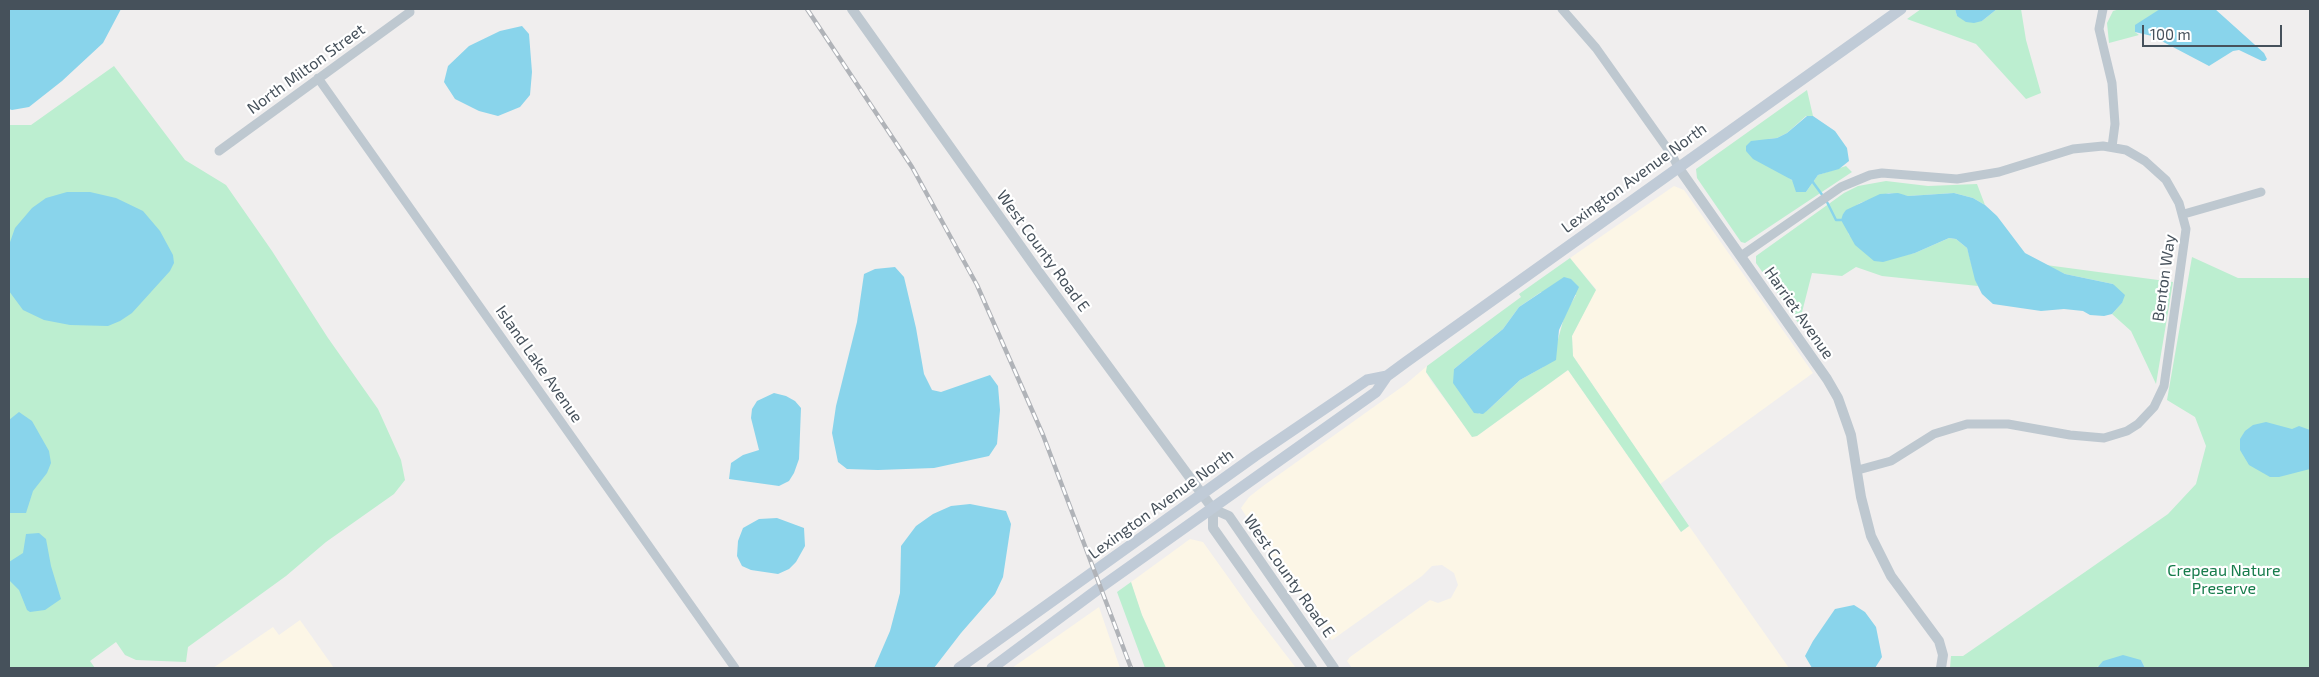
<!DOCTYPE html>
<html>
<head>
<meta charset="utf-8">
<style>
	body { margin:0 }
	#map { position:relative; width:2319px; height:677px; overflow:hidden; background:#f0eeee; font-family:"Exo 2",sans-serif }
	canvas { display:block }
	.frame { position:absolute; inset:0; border:10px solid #46515b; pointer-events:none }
	.scale { position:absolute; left:2142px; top:25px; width:140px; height:22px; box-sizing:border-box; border:2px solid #46515b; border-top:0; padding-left:6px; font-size:15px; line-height:18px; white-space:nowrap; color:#46515b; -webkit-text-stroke:4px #fff; paint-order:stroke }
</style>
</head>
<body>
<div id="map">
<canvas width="2319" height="677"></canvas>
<div class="frame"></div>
<div class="scale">100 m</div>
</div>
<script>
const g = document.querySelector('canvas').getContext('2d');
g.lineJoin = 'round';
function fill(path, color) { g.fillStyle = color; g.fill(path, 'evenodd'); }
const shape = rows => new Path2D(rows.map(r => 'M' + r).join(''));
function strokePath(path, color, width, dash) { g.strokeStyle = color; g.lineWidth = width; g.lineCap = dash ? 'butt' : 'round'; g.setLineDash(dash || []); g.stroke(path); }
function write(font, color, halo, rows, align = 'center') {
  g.font = font + ' "Exo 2",sans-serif'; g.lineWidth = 4.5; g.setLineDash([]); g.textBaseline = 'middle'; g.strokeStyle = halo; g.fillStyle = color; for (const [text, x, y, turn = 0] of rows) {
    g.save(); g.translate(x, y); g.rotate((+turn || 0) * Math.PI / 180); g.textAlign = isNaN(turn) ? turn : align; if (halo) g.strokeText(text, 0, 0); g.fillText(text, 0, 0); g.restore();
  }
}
const commercial = shape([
	[1674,186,1684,190,1813,373,1660,484,1573,356,1572,336,1596,289,1570,258],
	[1427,366,1426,372,1431,381,1473,437,1477,436,1568,370,1681,532,1689,526,1789,668,1352,668,1347,661,1350,657,1430,600,1438,603,1451,598,1458,585,1454,573,1442,565,1432,566,1422,576,1332,640,1257,534,1241,508,1249,497,1263,486,1406,384],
	[1190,539,1203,542,1253,612,1296,668,1166,668,1142,615,1131,582],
	[1099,607,1120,668,1012,668],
	[300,620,334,668,213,668,273,627,279,635]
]);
const green = shape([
	[1921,9,1955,9,1957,16,1982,21,1997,9,2021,9,2026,40,2041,93,2026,99,1976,44,1907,19],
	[2160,9,2135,32,2139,35,2109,43,2107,23,2113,11,2120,9],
	[114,66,185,160,226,185,272,251,328,338,378,409,401,460,405,480,394,494,326,542,286,576,188,647,186,662,136,660,125,655,116,642,90,661,95,668,9,668,9,125,31,125],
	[1807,90,1813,116,1806,116,1787,133,1777,138,1768,139,1764,164,1782,172,1806,192,1818,175,1846,166,1852,172,1745,243,1741,242,1697,178,1696,169],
	[1886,181,1928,186,1977,184,1985,205,1973,198,1954,193,1908,196,1889,193,1860,203,1843,214,1849,235,1900,256,1915,253,1949,238,1956,239,1967,248,1978,286,1882,276,1856,267,1842,276,1812,273,1799,324,1756,263,1756,256,1844,193,1858,186],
	[2192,257,2238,278,2310,278,2310,668,2145,668,2141,660,2098,666,2097,668,1950,668,1951,656,1963,656,2085,572,2168,514,2196,484,2206,446,2195,417,2167,400],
	[1570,258,1596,290,1572,336,1573,356,1689,526,1681,532,1568,370,1477,436,1472,437,1426,372,1427,366,1521,297,1519,294],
	[1541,292,1576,295,1565,314,1557,343,1543,367,1520,380,1488,410,1479,414,1454,369,1503,329,1519,307],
	[2046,265,2173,282,2156,384,2131,331,2112,314,2122,303,2113,284,2065,274],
	[1131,582,1142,615,1166,668,1145,668,1117,592]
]);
const water = shape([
	[9,9,121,9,103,43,62,81,29,107,12,110,9,109],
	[1955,9,1997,9,1982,21,1974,23,1966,22,1957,16],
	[2160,9,2215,9,2264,53,2267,59,2265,61,2262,61,2239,50,2233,51,2209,66,2152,36,2135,32,2135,25],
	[522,26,529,34,532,72,530,95,520,107,498,116,479,111,455,99,444,82,448,66,469,46,500,31],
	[1807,116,1813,116,1835,131,1847,148,1849,161,1839,169,1818,175,1806,192,1796,192,1792,180,1753,159,1746,151,1746,146,1751,141,1777,138,1787,133],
	[67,192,90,192,116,198,143,211,160,231,173,255,174,263,170,271,132,313,120,321,108,326,70,325,44,320,23,310,9,291,9,245,15,228,32,208,46,198],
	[1898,193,1908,196,1954,193,1973,198,1985,205,1997,216,2025,253,2065,274,2113,284,2125,295,2122,303,2112,314,2104,316,2090,315,2083,311,2064,309,2041,311,1993,304,1982,294,1975,280,1967,248,1956,239,1949,238,1915,253,1883,262,1874,261,1855,245,1841,220,1843,214,1846,210,1880,194],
	[895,267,904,277,916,328,924,374,932,390,941,392,990,375,998,386,1000,410,997,444,989,456,934,468,878,470,847,469,838,462,832,433,836,406,857,322,864,274,875,269],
	[1564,277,1571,279,1579,287,1559,330,1556,360,1520,380,1488,410,1483,414,1474,413,1453,383,1454,369,1503,329,1519,307],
	[774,393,786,396,795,401,801,408,799,459,794,473,789,481,779,486,729,479,731,463,743,455,759,450,751,418,752,409,757,401],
	[19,412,32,421,49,451,51,463,47,473,33,491,26,513,9,513,9,420],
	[2266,422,2292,429,2299,426,2310,430,2310,469,2279,477,2270,477,2249,465,2240,450,2240,439,2245,431,2253,425],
	[970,504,1006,511,1011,524,1003,577,995,594,961,633,934,668,874,668,890,631,900,593,901,546,916,526,933,514,951,506],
	[777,518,804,528,805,546,796,562,789,569,778,574,751,570,742,566,737,556,738,541,743,528,759,519],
	[39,533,46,539,51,566,61,599,45,610,30,612,27,610,19,590,9,580,9,562,23,553,26,534],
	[1854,605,1865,612,1876,627,1882,657,1875,668,1812,668,1805,656,1813,641,1835,609],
	[2123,655,2141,660,2145,668,2097,668,2103,661]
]);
const stream = shape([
	[1812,181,1823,196],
	[1826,200,1836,220,1841,220]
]);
const minor = shape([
	[1562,9,1596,48,1672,155,1678,167],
	[2103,9,2099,29,2112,83,2115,124,2112,147],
	[318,78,735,668],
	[219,151,410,12],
	[2184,214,2261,192],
	[1741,256,1841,187,1870,175,1882,173,1957,179,1999,172,2073,149,2103,146,2126,150,2145,161,2166,180,2179,203,2186,229,2164,386,2154,407,2138,424,2127,431,2104,438,2070,435,2008,424,1967,424,1934,434,1891,461,1858,470]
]);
const tertiary = shape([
	[852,9,1038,271,1213,509,1229,516,1334,668],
	[1678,167,1827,379,1838,398,1851,435,1861,497,1871,536,1891,576,1939,641,1943,655,1941,668],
	[1213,509,1213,528,1312,668]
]);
const secondary = shape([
	[959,668,1255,456,1367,380,1387,376],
	[992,668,1101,587,1376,392,1387,376,1406,362,1901,9]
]);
const rail = shape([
	[807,9,912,167,977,285,1043,435,1131,668]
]);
const streetNames = [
	["North Milton Street",306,69,-36],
	["Lexington Avenue North",1634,178,-36],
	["West County Road E",1043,251,54],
	["Benton Way",2164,278,-82],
	["Harriet Avenue",1799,313,55],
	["Island Lake Avenue",539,364,55],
	["Lexington Avenue North",1161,504,-36],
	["West County Road E",1289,576,55]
];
const parkNames = [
	["Crepeau Nature",2224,571],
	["Preserve",2224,589]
];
fill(commercial, '#fcf6e6');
fill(green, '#bceed0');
fill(water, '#89d4eb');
strokePath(stream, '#89d4eb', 2.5);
strokePath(minor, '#bec8d0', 9);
strokePath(tertiary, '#bec8d0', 10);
strokePath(secondary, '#c0cbd7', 11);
strokePath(rail, '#b0b3b8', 4.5);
strokePath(rail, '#fff', 2.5, [8]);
write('16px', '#46515b', '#fff', streetNames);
write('16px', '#177c4c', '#fff', parkNames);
</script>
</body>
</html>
